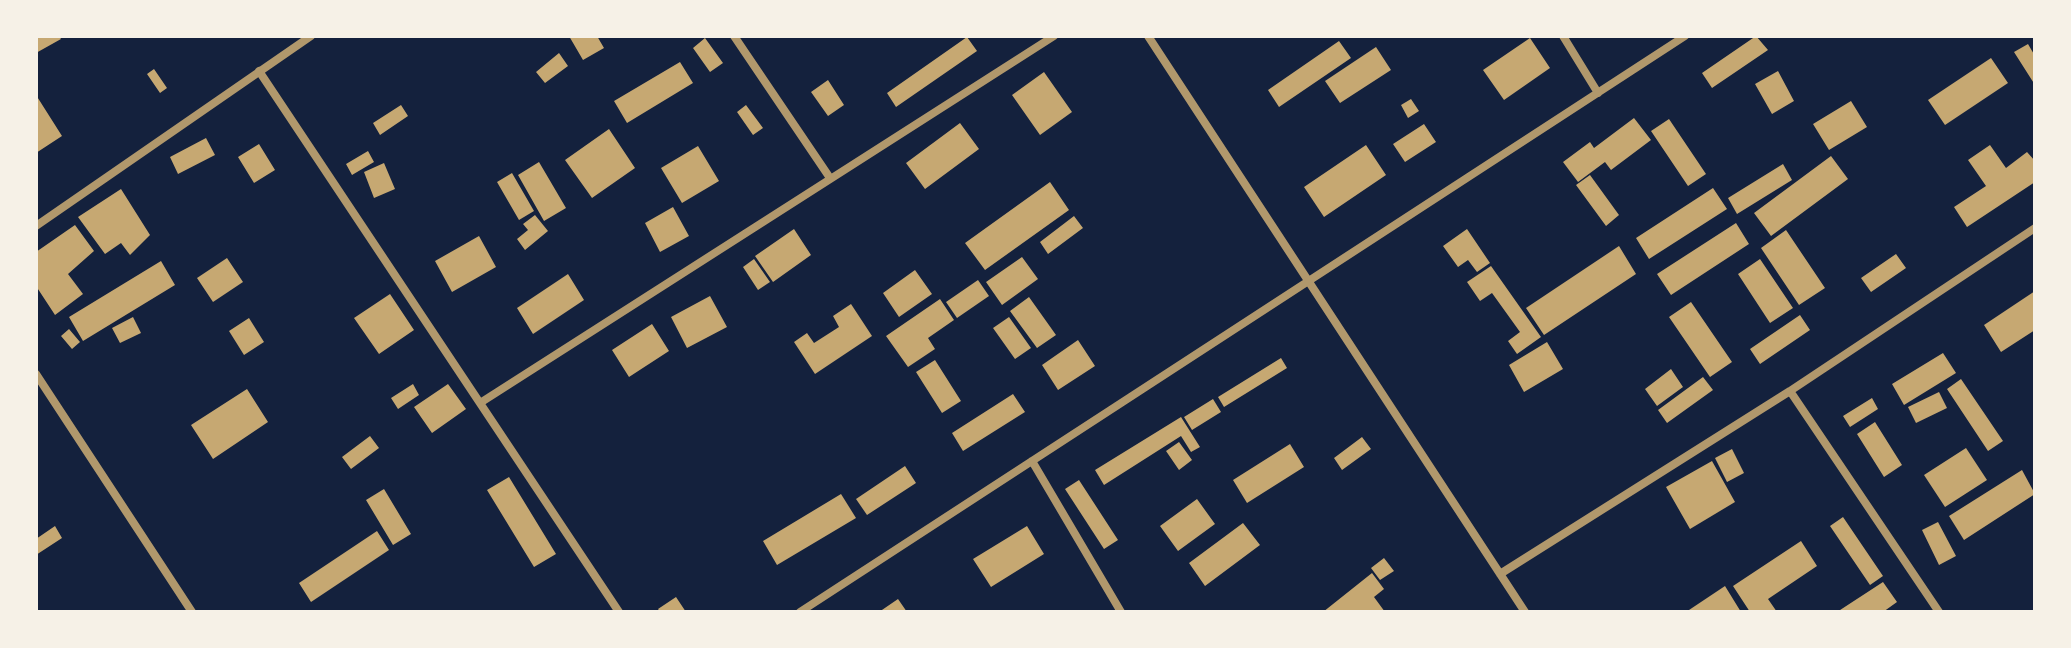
<!DOCTYPE html>
<html>
<head>
<meta charset="utf-8">
<style>
	body { margin:0 }
	#map { position:relative; width:2071px; height:648px; overflow:hidden; background:#14213d; font-family:"Nunito Sans",sans-serif }
	canvas { display:block }
	.frame { position:absolute; inset:0; border:38px solid #f6f1e7; pointer-events:none }
</style>
</head>
<body>
<div id="map">
<canvas width="2071" height="648"></canvas>
<div class="frame"></div>
</div>
<script>
const g = document.querySelector('canvas').getContext('2d');
g.lineJoin = 'round';
function fill(path, color) { g.fillStyle = color; g.fill(path, 'evenodd'); }
const shape = rows => new Path2D(rows.map(r => 'M' + r).join(''));
function strokePath(path, color, width, dash) { g.strokeStyle = color; g.lineWidth = width; g.lineCap = dash ? 'butt' : 'round'; g.setLineDash(dash || []); g.stroke(path); }
const building = shape([
	[36,36,59,36,61,39,36,53],
	[569,36,597,36,604,48,583,60],
	[1756,36,1768,50,1712,88,1702,73],
	[967,37,977,51,896,107,887,93],
	[705,38,723,63,710,72,693,48],
	[1530,38,1550,68,1504,100,1483,70],
	[1339,41,1351,58,1279,107,1268,90],
	[2028,44,2035,56,2035,85,2014,52],
	[1376,47,1391,70,1340,103,1325,81],
	[559,53,568,66,545,83,536,72],
	[1991,58,2008,83,1945,125,1928,100],
	[680,62,693,83,627,123,614,101],
	[154,69,167,88,160,93,147,74],
	[1778,71,1794,101,1772,114,1755,84],
	[1044,72,1072,112,1040,135,1012,95],
	[828,80,844,105,828,116,811,92],
	[36,95,62,136,36,153],
	[1411,99,1419,111,1408,118,1401,105],
	[1851,101,1867,127,1829,150,1813,124],
	[401,105,408,116,380,135,373,123],
	[746,105,763,128,753,135,737,112],
	[1634,118,1651,140,1611,170,1605,162,1578,182,1563,162,1590,142,1594,148],
	[1669,119,1706,174,1688,186,1651,131],
	[960,123,979,149,925,189,906,163],
	[1424,124,1436,142,1405,162,1393,144],
	[609,129,635,168,592,198,565,160],
	[206,138,215,155,178,174,170,157],
	[259,144,275,170,254,183,238,157],
	[1366,145,1386,175,1324,217,1304,187],
	[1990,145,2006,168,2027,152,2035,161,2035,182,1967,227,1954,207,1986,186,1968,160],
	[698,146,719,181,682,203,661,168],
	[368,151,374,162,352,175,346,164],
	[1831,156,1848,179,1771,236,1754,213],
	[539,162,566,208,544,221,518,175],
	[384,163,395,189,374,198,364,172],
	[1783,164,1792,180,1737,214,1728,198],
	[512,173,534,211,519,220,497,182],
	[1590,175,1619,215,1606,226,1576,185],
	[1050,182,1069,210,985,270,965,243],
	[1713,188,1727,209,1649,259,1636,238],
	[121,189,150,235,130,255,121,243,105,254,78,217],
	[673,207,689,236,660,252,645,223],
	[535,215,548,231,525,250,517,239,528,230,523,224],
	[1074,216,1083,228,1048,254,1040,242],
	[1736,223,1749,244,1671,295,1657,274],
	[75,225,94,251,68,274,83,294,55,315,36,286,36,252],
	[794,229,811,255,773,282,755,256],
	[1467,229,1490,263,1477,272,1468,260,1458,267,1443,246],
	[1786,230,1825,288,1799,305,1761,248],
	[479,236,496,267,452,292,435,261],
	[1619,246,1636,274,1544,335,1526,308],
	[1896,254,1906,268,1871,292,1861,278],
	[1022,257,1038,279,1002,305,986,282],
	[227,258,243,282,213,302,197,278],
	[754,259,770,282,758,290,743,267],
	[1760,259,1793,308,1770,323,1738,274],
	[161,261,175,285,83,341,69,317],
	[1491,266,1541,337,1517,354,1508,341,1520,332,1492,293,1480,301,1467,282],
	[915,270,932,294,899,317,883,293],
	[568,274,584,300,533,334,517,308],
	[978,280,989,296,957,318,946,302],
	[2035,291,2035,330,2001,352,1984,325],
	[390,294,414,330,379,354,354,318],
	[710,296,727,327,687,348,671,317],
	[1029,297,1056,335,1037,348,1010,311],
	[940,299,954,320,928,338,935,349,908,367,886,336],
	[1691,302,1732,362,1710,377,1669,317],
	[851,304,872,336,815,374,794,342,807,333,814,343,839,327,833,316],
	[1800,315,1810,330,1760,364,1750,349],
	[133,317,141,333,120,343,112,328],
	[1009,317,1031,348,1015,359,993,328],
	[249,318,264,342,244,355,229,331],
	[652,324,669,351,629,377,612,350],
	[69,329,80,342,72,349,61,336],
	[1078,340,1095,366,1058,390,1042,365],
	[1547,342,1563,369,1524,392,1509,365],
	[1943,353,1956,373,1904,405,1892,384],
	[1281,358,1287,368,1224,407,1218,397],
	[935,360,961,401,942,413,916,372],
	[1671,369,1683,387,1657,406,1645,389],
	[1703,377,1713,390,1667,423,1658,410],
	[1961,379,2003,441,1988,451,1947,389],
	[413,384,419,395,398,409,391,398],
	[448,384,466,409,432,433,414,407],
	[247,389,268,422,213,459,191,425],
	[1939,392,1947,408,1916,423,1908,407],
	[1013,394,1025,412,963,451,952,433],
	[1872,398,1878,409,1850,427,1843,416],
	[1213,399,1221,412,1192,430,1184,417],
	[1181,417,1200,447,1191,452,1181,436,1104,485,1095,470],
	[1875,422,1902,465,1884,477,1857,434],
	[370,436,379,448,351,469,342,457],
	[1362,437,1371,449,1342,470,1334,458],
	[1179,442,1192,460,1179,470,1166,451],
	[1290,444,1304,467,1247,503,1233,480],
	[1966,448,1987,480,1945,507,1924,475],
	[1732,449,1744,473,1727,482,1715,458],
	[1712,461,1735,502,1690,529,1666,487],
	[905,466,916,483,867,515,856,499],
	[2022,470,2035,494,1964,540,1949,516],
	[509,477,556,554,534,567,487,490],
	[1079,480,1118,540,1104,549,1065,489],
	[384,489,411,534,393,545,366,500],
	[841,494,856,518,777,565,763,541],
	[1197,499,1215,524,1178,551,1160,526],
	[1843,517,1883,576,1870,585,1830,526],
	[1938,522,1956,556,1939,565,1922,530],
	[1243,523,1260,545,1205,586,1189,563],
	[55,526,62,538,36,555,36,539],
	[1027,526,1044,554,991,587,973,559],
	[377,531,389,550,311,602,299,583],
	[1801,541,1817,566,1768,599,1777,612,1750,612,1733,586],
	[1384,558,1394,571,1380,580,1371,568],
	[1372,573,1384,589,1374,597,1385,612,1323,612],
	[1883,582,1897,602,1883,612,1837,612],
	[1725,586,1741,612,1690,612,1689,610],
	[676,597,686,612,660,612,658,609],
	[898,599,907,612,879,612]
]);
const minor = shape([
	[734,36,830,178],
	[1148,36,1525,612],
	[1563,36,1598,93],
	[259,71,619,612],
	[36,226,311,36],
	[36,374,192,612],
	[1790,391,1939,612],
	[480,403,1054,36],
	[1032,461,1121,612],
	[1500,574,1790,391,2035,228],
	[800,612,1685,36]
]);
fill(building, '#c6a872');
strokePath(minor, '#b1986c', 8);
</script>
</body>
</html>
